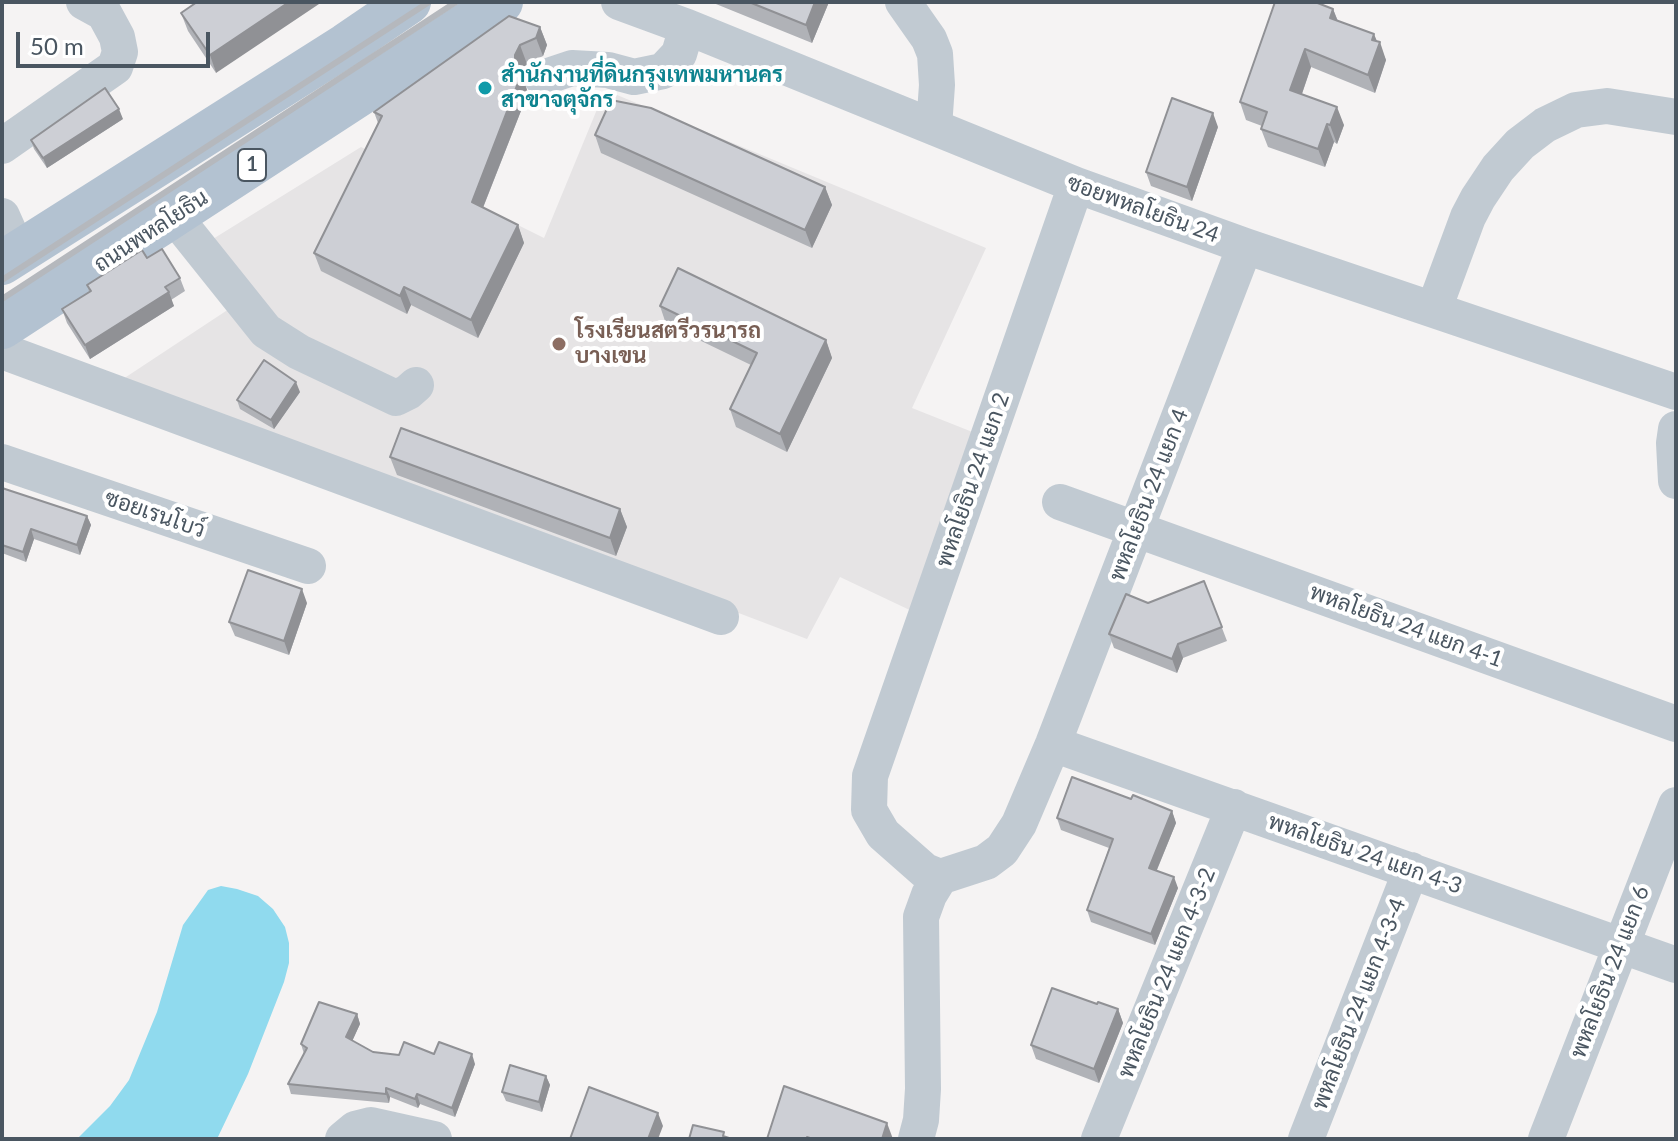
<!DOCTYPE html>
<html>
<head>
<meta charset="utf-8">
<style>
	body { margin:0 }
	#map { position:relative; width:1678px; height:1141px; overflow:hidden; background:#f5f3f3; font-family:Lato,sans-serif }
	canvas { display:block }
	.frame { position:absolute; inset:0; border:4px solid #4a5661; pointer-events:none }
	.scale { position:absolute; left:16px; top:32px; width:194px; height:36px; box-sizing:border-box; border:4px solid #4a5661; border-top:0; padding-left:10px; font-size:24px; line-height:28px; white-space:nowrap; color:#4a5661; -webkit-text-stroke:6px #fff; paint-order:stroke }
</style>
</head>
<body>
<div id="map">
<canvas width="1678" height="1141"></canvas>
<div class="frame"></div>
<div class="scale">50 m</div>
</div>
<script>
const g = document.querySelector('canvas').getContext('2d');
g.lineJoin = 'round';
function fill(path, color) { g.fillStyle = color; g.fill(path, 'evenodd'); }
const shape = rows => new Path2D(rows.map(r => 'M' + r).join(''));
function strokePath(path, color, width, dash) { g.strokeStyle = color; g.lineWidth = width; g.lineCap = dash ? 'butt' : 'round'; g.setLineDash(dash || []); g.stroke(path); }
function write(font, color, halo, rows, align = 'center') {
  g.font = font + ' Lato,Sarabun,sans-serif'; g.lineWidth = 8; g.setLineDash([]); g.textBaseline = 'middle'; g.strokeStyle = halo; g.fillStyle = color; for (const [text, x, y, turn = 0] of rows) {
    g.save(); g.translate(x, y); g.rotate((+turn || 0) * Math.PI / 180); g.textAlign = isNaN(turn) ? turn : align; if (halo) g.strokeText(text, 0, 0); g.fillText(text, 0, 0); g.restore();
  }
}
const education = shape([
	[605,90,986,248,912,408,980,435,916,613,840,577,807,639,123,379,229,309,192,252,361,147,544,238]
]);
const water = shape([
	[221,886,237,889,258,896,273,909,285,927,289,943,289,963,284,982,248,1074,217,1139,77,1139,110,1106,129,1080,157,1012,183,925,208,890]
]);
const minor = shape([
	[619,2,687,27,1076,185,1245,246,1676,392],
	[903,2,929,39,935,54,937,85,934,127],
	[542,78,572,68,608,70,634,77,663,71,679,54,687,27],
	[2,146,115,67,120,52,117,37,104,13,84,2],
	[2,216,18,252],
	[174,216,266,331,299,352,396,398,408,392,416,385],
	[1434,309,1468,217,1478,198,1498,168,1520,144,1545,125,1576,110,1607,106,1676,117],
	[2,351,721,617],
	[1676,429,1674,443,1676,481],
	[2,462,308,566],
	[1060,502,1676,724],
	[1053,744,1676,965],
	[940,877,925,871,883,834,869,810,870,776,1076,185],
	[940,877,986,862,1002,850,1019,824,1053,744,1245,246],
	[343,1139,355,1129,371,1125,434,1139],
	[916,1139,921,1120,923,1089,921,917,929,895,940,877],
	[1099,1139,1234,807],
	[1306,1139,1411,870],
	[1546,1139,1676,805]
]);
const major = shape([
	[2,263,346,45,409,2],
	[2,327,501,2]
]);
const rail = shape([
	[2,280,429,2],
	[2,299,456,2]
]);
const wall = shape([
	[197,2,216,73,188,31,181,13],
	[711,2,829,2,812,43],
	[1333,9,1338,21,1377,41,1386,60,1375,93,1311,67,1302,94,1344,125,1337,144,1334,142,1325,167,1268,147,1261,129,1262,126,1246,120,1240,102],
	[540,27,547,45,543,56,527,64,522,73,528,93,483,208,518,225,524,243,478,338,411,305,407,314,321,271,314,253,378,123,374,112],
	[123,119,47,168,34,149,31,140],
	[1218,127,1192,201,1151,186,1146,172],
	[595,135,825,187,832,205,812,248,601,153],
	[147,258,180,278,185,291,171,300,174,306,90,359,67,323,62,309,89,292,87,285],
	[660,306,826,340,832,358,787,452,736,427,730,409,751,365,666,324],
	[300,392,274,429,240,409,237,400],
	[390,457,620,509,627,527,616,556,397,475],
	[2,484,5,489,87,516,91,525,80,555,34,539,26,562,2,553],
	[1204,581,1227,641,1183,658,1177,673,1114,648,1109,634],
	[307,603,289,655,235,636,229,622],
	[1131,799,1172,811,1176,823,1157,870,1178,888,1155,945,1091,922,1087,910,1109,848,1061,830,1057,818],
	[1097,1004,1118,1009,1123,1023,1099,1083,1036,1059,1031,1045],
	[357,1014,360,1024,352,1041,373,1052,399,1055,434,1054,475,1064,455,1117,420,1104,418,1108,390,1097,389,1103,291,1094,288,1084,304,1054,301,1044],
	[546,1076,550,1085,542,1112,506,1101,502,1092]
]);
const shadedWall = shape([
	[289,2,322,2,216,73,210,55],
	[815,2,829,2,812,43,806,25],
	[1333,9,1340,27,1330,18],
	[540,27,547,45,543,56,536,38],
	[1374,34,1379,46,1380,42,1386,60,1375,93,1368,75,1372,40],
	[520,45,527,64,522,73,522,76,528,93,478,220,472,202,515,66,515,55],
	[1305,49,1311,67,1297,108,1290,90],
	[1337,107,1344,125,1337,144,1330,125],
	[119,109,123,119,47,168,43,158],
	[1213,113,1218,127,1192,201,1187,187],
	[1327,124,1334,142,1325,167,1318,149],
	[825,187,832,205,812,248,805,230],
	[518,225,524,243,478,338,471,320],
	[404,287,411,305,407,314,400,296],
	[169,292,174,306,90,359,85,345],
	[826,340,832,358,787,452,780,434],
	[296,382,300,392,274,429,271,420],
	[620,509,627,527,616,556,610,538],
	[87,516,91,525,80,555,77,545],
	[31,529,34,539,26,562,23,552],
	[302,589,307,603,289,655,284,641],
	[1178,644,1183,658,1177,673,1172,659],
	[1172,811,1176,823,1153,879,1149,868],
	[1174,877,1178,888,1155,945,1151,934],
	[1118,1009,1123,1023,1099,1083,1094,1069],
	[357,1014,360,1024,350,1046,346,1037],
	[472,1054,475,1064,455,1117,452,1108],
	[546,1076,550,1085,542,1112,539,1102],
	[386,1088,390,1097,389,1103,386,1094],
	[417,1094,420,1104,418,1108,415,1099],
	[658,1113,663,1126,658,1139,648,1139],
	[887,1123,893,1139,882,1139]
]);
const building = shape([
	[197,2,289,2,210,55,181,13,197,2],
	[749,2,815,2,806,25,749,2],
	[1275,2,1315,2,1333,9,1330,18,1374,34,1372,40,1380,42,1368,75,1305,49,1290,90,1337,107,1330,125,1327,124,1318,149,1261,129,1267,112,1240,102,1275,2],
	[509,16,540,27,536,38,520,45,515,55,515,66,521,75,472,202,518,225,471,320,404,287,400,296,314,253,382,116,374,112,509,16],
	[105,88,119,109,43,158,31,140,105,88],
	[1172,98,1213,113,1187,187,1146,172,1172,98],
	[611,100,651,108,825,187,805,230,595,135,611,100],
	[162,249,180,278,165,287,169,292,85,345,62,309,91,291,87,285,142,250,147,258,162,249],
	[678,268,826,340,780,434,730,409,757,353,660,306,678,268],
	[264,360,296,382,271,420,237,400,264,360],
	[401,428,620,509,610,538,390,457,401,428],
	[2,488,87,516,77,545,31,529,23,552,2,545,2,488],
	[248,570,302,589,284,641,229,622,248,570],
	[1204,581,1222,627,1178,644,1172,659,1109,634,1126,594,1148,603,1204,581],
	[1072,777,1131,799,1133,795,1172,811,1149,868,1174,877,1151,934,1087,910,1113,839,1057,818,1072,777],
	[1052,988,1097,1004,1098,1002,1118,1009,1094,1069,1031,1045,1052,988],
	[319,1002,357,1014,346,1037,373,1052,399,1055,404,1042,434,1054,439,1042,472,1054,452,1108,417,1094,415,1099,386,1088,386,1094,288,1084,307,1048,301,1044,319,1002],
	[510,1065,546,1076,539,1102,502,1092,510,1065],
	[784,1086,887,1123,882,1139,813,1139,807,1137,806,1139,767,1139,784,1086],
	[589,1087,658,1113,648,1139,570,1139,589,1087],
	[693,1125,724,1132,723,1136,732,1139,689,1139,693,1125]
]);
const markers = [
	[485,88,8,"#0f9aa8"],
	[559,344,8,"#8d6e63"]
];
const shields = [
	[252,165,28]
];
const shieldNames = [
	["1",252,165]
];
const cultureNames = [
	["สำนักงานที่ดินกรุงเทพมหานคร",501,75],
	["สาขาจตุจักร",501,100]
];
const streetNames = [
	["ซอยพหลโยธิน 24",1143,209,20],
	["ถนนพหลโยธิน",151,231,-33],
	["พหลโยธิน 24 แยก 2",973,480,-71],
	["พหลโยธิน 24 แยก 4",1149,495,-69],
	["ซอยเรนโบว์",155,514,19],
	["พหลโยธิน 24 แยก 4-1",1406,626,20],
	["พหลโยธิน 24 แยก 4-3",1365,854,19],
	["พหลโยธิน 24 แยก 6",1610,972,-69],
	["พหลโยธิน 24 แยก 4-3-2",1167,973,-68],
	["พหลโยธิน 24 แยก 4-3-4",1359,1004,-69]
];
const educationNames = [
	["โรงเรียนสตรีวรนารถ",575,331],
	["บางเขน",575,356]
];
fill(education, '#e6e4e5');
fill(water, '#90daee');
strokePath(minor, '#c1cad2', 36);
strokePath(major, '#b3c2d1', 44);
strokePath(rail, '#b5b8bd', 6);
fill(wall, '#b0b2b7');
fill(shadedWall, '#909195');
fill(building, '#cdcfd5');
strokePath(building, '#909195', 2);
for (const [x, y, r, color] of markers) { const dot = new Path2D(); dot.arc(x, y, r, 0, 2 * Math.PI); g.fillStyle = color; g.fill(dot); strokePath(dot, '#fff', 3); }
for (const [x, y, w] of shields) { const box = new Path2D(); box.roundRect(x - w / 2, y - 16, w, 32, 6); g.fillStyle = '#fff'; g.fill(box); strokePath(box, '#4a5661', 2); }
write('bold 20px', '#4a5661', null, shieldNames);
write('bold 22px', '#0d838f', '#fff', cultureNames, 'left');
write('22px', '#4a5661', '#fff', streetNames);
write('bold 22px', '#785e54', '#fff', educationNames, 'left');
</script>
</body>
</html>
